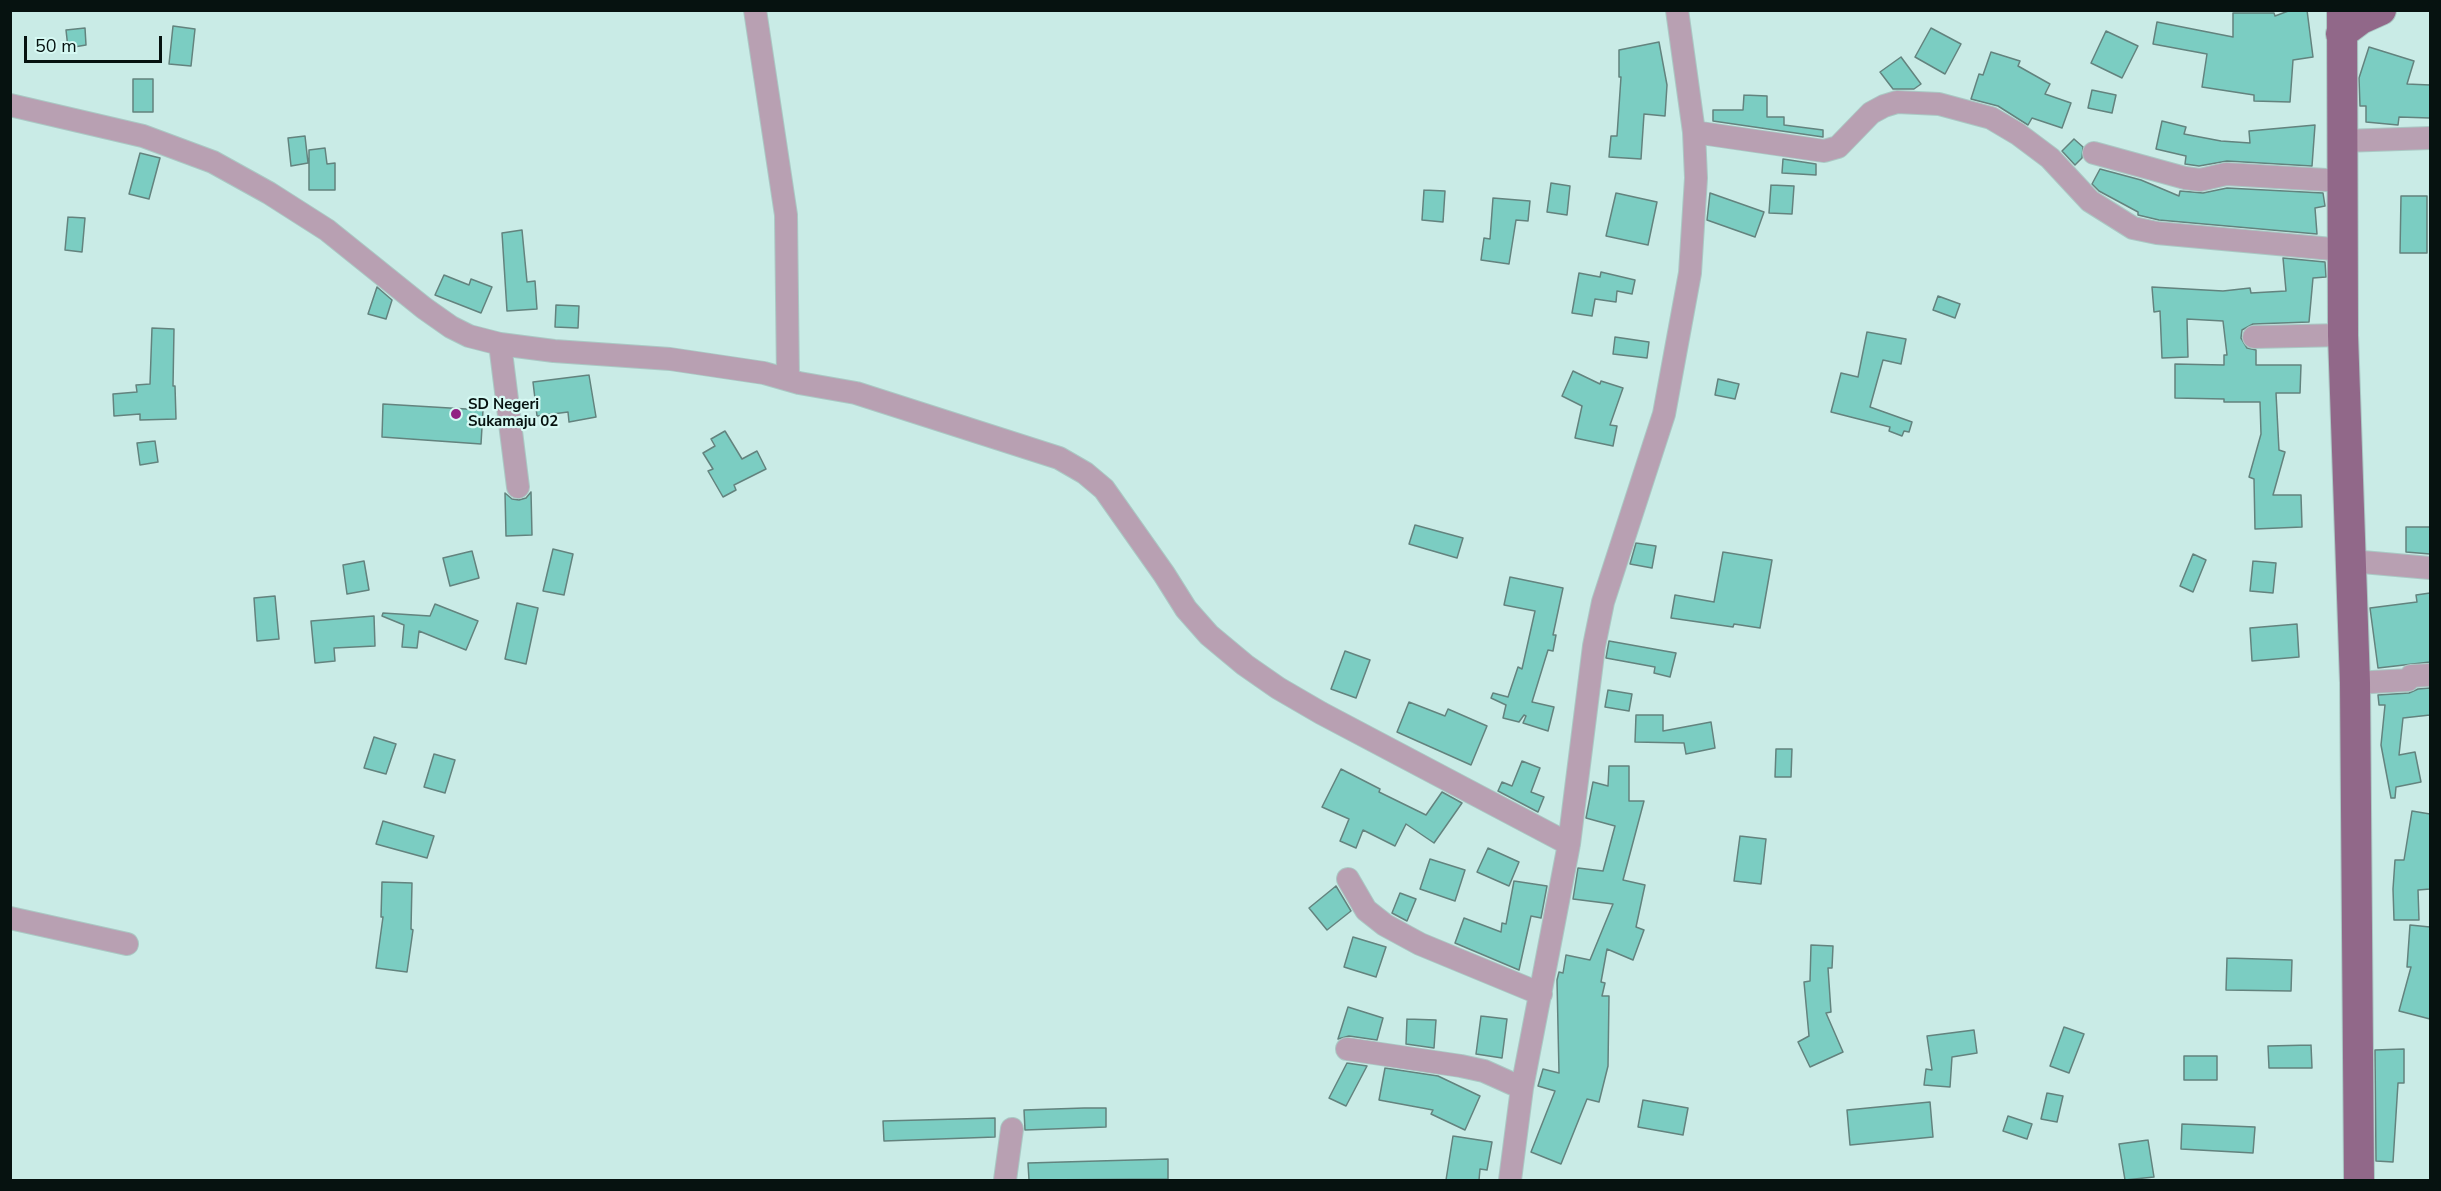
<!DOCTYPE html>
<html>
<head>
<meta charset="utf-8">
<style>
	body { margin:0 }
	#map { position:relative; width:2441px; height:1191px; overflow:hidden; background:#c9ebe6; font-family:"Nunito Sans",sans-serif }
	canvas { display:block }
	.frame { position:absolute; inset:0; border:12px solid #061210; pointer-events:none }
	.scale { position:absolute; left:24px; top:36px; width:138px; height:27px; box-sizing:border-box; border:3px solid #061210; border-top:0; padding-left:8px; font-size:18px; line-height:21px; white-space:nowrap; color:#061210; -webkit-text-stroke:4px #d6f9f3; paint-order:stroke }
</style>
</head>
<body>
<div id="map">
<canvas width="2441" height="1191"></canvas>
<div class="frame"></div>
<div class="scale">50 m</div>
</div>
<script>
const g = document.querySelector('canvas').getContext('2d');
g.lineJoin = 'round';
function fill(path, color) { g.fillStyle = color; g.fill(path, 'evenodd'); }
const shape = rows => new Path2D(rows.map(r => 'M' + r).join(''));
function strokePath(path, color, width, dash) { g.strokeStyle = color; g.lineWidth = width; g.lineCap = dash ? 'butt' : 'round'; g.setLineDash(dash || []); g.stroke(path); }
function write(font, color, halo, rows, align = 'center') {
  g.font = font + ' "Nunito Sans",sans-serif'; g.lineWidth = 4.5; g.setLineDash([]); g.textBaseline = 'middle'; g.strokeStyle = halo; g.fillStyle = color; for (const [text, x, y, turn = 0] of rows) {
    g.save(); g.translate(x, y); g.rotate((+turn || 0) * Math.PI / 180); g.textAlign = isNaN(turn) ? turn : align; if (halo) g.strokeText(text, 0, 0); g.fillText(text, 0, 0); g.restore();
  }
}
const building = shape([
	[2291,10,2307,10,2313,57,2293,60,2290,102,2254,101,2254,95,2202,87,2207,54,2153,44,2157,22,2233,37,2233,13,2274,13,2275,16,2291,10],
	[173,26,195,29,191,66,169,64,173,26],
	[85,28,86,45,68,48,66,30,85,28],
	[1931,28,1961,44,1945,74,1915,57,1931,28],
	[2106,31,2138,46,2122,78,2091,63,2106,31],
	[1659,42,1667,85,1665,116,1644,114,1641,159,1609,157,1611,136,1617,136,1621,77,1619,77,1619,50,1659,42],
	[2369,47,2414,61,2407,84,2430,85,2430,118,2399,117,2398,125,2366,122,2366,106,2360,106,2359,78,2369,47],
	[1991,52,2020,61,2018,66,2050,84,2045,94,2071,103,2062,128,2032,118,2028,125,1998,106,1971,99,1979,74,1983,75,1991,52],
	[1901,57,1921,84,1914,89,1893,89,1880,72,1901,57],
	[133,79,153,79,153,112,133,112,133,79],
	[2092,90,2116,95,2112,113,2088,108,2092,90],
	[1744,95,1767,96,1767,117,1784,117,1784,125,1823,130,1823,137,1713,121,1713,110,1743,110,1744,95],
	[2162,121,2186,127,2184,134,2221,141,2250,143,2249,131,2315,125,2312,166,2227,161,2199,166,2185,164,2186,156,2156,149,2162,121],
	[305,136,308,163,291,166,288,138,305,136],
	[2074,139,2083,147,2082,158,2075,165,2062,151,2074,139],
	[325,148,327,164,335,163,335,190,309,190,309,150,325,148],
	[140,153,160,158,149,199,129,194,140,153],
	[1783,159,1816,164,1816,175,1782,173,1783,159],
	[2100,169,2141,180,2179,196,2180,191,2203,193,2227,188,2323,193,2325,206,2315,208,2317,234,2159,220,2138,215,2138,212,2099,191,2092,184,2100,169],
	[1551,183,1570,186,1567,215,1547,212,1551,183],
	[1771,185,1794,186,1792,214,1769,213,1771,185],
	[1424,190,1445,191,1443,222,1422,220,1424,190],
	[1616,193,1657,202,1648,245,1606,236,1616,193],
	[1710,193,1764,212,1755,237,1707,220,1710,193],
	[2401,196,2427,196,2427,253,2400,253,2401,196],
	[1493,198,1530,201,1528,221,1516,220,1509,264,1481,260,1484,238,1490,239,1493,198],
	[68,217,85,218,82,252,65,250,68,217],
	[522,230,527,282,535,281,537,309,507,311,502,233,522,230],
	[2283,258,2325,262,2326,277,2313,278,2309,322,2253,324,2242,330,2241,338,2247,348,2256,350,2256,365,2301,365,2300,393,2276,393,2279,450,2285,452,2273,495,2301,495,2302,527,2255,529,2254,479,2249,477,2261,434,2260,402,2224,402,2224,399,2175,398,2175,364,2224,365,2224,355,2227,355,2223,321,2187,319,2188,357,2162,358,2160,311,2154,312,2152,287,2223,291,2250,288,2251,293,2286,291,2283,258],
	[1601,272,1635,280,1632,294,1617,291,1616,302,1595,299,1592,316,1572,313,1579,273,1600,277,1601,272],
	[444,275,469,285,471,279,492,287,481,313,435,295,444,275],
	[377,287,392,300,386,319,368,314,377,287],
	[1938,296,1960,304,1955,318,1933,310,1938,296],
	[556,305,579,306,578,328,555,327,556,305],
	[152,328,174,329,173,386,175,386,176,419,140,420,140,414,114,416,113,394,137,392,136,385,150,384,152,328],
	[1867,332,1906,339,1901,364,1883,360,1870,407,1912,422,1909,432,1904,431,1902,436,1889,431,1890,427,1831,412,1841,373,1858,377,1867,332],
	[1615,337,1649,342,1647,358,1613,354,1615,337],
	[1573,371,1600,384,1601,381,1623,388,1610,425,1617,426,1613,446,1575,438,1582,406,1562,396,1573,371],
	[589,375,596,417,569,422,568,412,537,416,533,382,589,375],
	[1718,379,1739,384,1735,399,1715,395,1718,379],
	[383,404,483,410,481,444,382,437,383,404],
	[725,431,742,459,757,451,766,469,734,485,736,490,723,497,708,471,713,469,703,453,715,446,711,439,725,431],
	[155,441,158,462,140,465,137,443,155,441],
	[531,492,532,535,506,536,505,493,512,499,519,500,526,498,531,492],
	[1415,525,1463,538,1457,558,1409,544,1415,525],
	[2406,527,2430,527,2430,554,2406,552,2406,527],
	[1636,543,1656,546,1652,568,1630,564,1636,543],
	[553,549,573,554,564,595,543,591,553,549],
	[472,551,479,578,450,586,443,558,472,551],
	[1723,552,1772,560,1760,628,1734,624,1733,627,1671,618,1675,595,1714,602,1723,552],
	[2193,554,2206,560,2193,592,2180,586,2193,554],
	[364,561,369,590,347,594,343,565,364,561],
	[2253,561,2276,563,2273,593,2250,591,2253,561],
	[1510,577,1563,588,1553,635,1556,635,1553,651,1548,650,1532,702,1554,707,1548,731,1523,723,1526,716,1524,715,1519,722,1503,718,1506,705,1491,698,1493,693,1508,697,1518,667,1522,669,1535,611,1504,605,1510,577],
	[2430,593,2430,662,2378,668,2370,608,2417,602,2416,595,2430,593],
	[275,596,279,639,257,641,254,598,275,596],
	[517,603,538,608,526,664,505,659,517,603],
	[435,604,478,621,466,650,419,631,417,648,402,647,404,625,382,616,383,613,430,616,435,604],
	[374,616,375,646,334,648,335,661,315,663,311,621,374,616],
	[2297,624,2299,657,2252,661,2250,628,2297,624],
	[1609,641,1676,653,1670,677,1654,673,1655,667,1606,658,1609,641],
	[1345,651,1370,660,1356,698,1331,689,1345,651],
	[2430,688,2430,715,2403,718,2399,755,2415,752,2421,782,2396,787,2395,798,2391,798,2381,745,2385,705,2379,705,2378,695,2409,693,2418,689,2430,688],
	[1608,690,1632,694,1629,711,1605,707,1608,690],
	[1409,702,1445,716,1448,709,1487,726,1471,765,1397,732,1409,702],
	[1636,715,1663,715,1663,731,1711,722,1715,748,1686,754,1684,743,1635,742,1636,715],
	[374,737,396,744,386,774,364,768,374,737],
	[1776,749,1792,749,1791,777,1775,777,1776,749],
	[434,754,455,760,445,793,424,787,434,754],
	[1522,761,1540,768,1531,792,1544,797,1538,812,1498,791,1502,782,1512,786,1522,761],
	[1609,766,1629,766,1629,801,1644,801,1623,880,1645,885,1636,927,1644,930,1633,960,1607,949,1601,982,1605,983,1602,996,1609,996,1608,1066,1599,1102,1587,1099,1561,1164,1531,1152,1555,1091,1538,1086,1543,1069,1559,1073,1557,980,1559,972,1563,973,1566,955,1590,960,1613,904,1573,899,1578,868,1603,871,1615,826,1586,818,1593,782,1608,786,1609,766],
	[1341,769,1380,789,1379,792,1426,815,1442,792,1462,803,1434,843,1406,824,1395,846,1363,830,1356,848,1340,841,1349,819,1322,807,1341,769],
	[2412,811,2430,814,2430,889,2418,890,2419,920,2394,920,2393,889,2395,860,2404,860,2412,811],
	[383,821,434,836,427,858,376,844,383,821],
	[1740,836,1766,839,1761,884,1734,881,1740,836],
	[1488,848,1519,862,1509,886,1477,872,1488,848],
	[1430,859,1465,870,1455,901,1420,889,1430,859],
	[1514,881,1547,886,1541,918,1531,916,1519,970,1455,943,1464,918,1501,932,1502,923,1506,924,1514,881],
	[382,882,412,883,411,929,413,930,407,972,376,968,383,917,381,917,382,882],
	[1336,886,1351,911,1327,930,1309,908,1336,886],
	[1400,893,1416,899,1407,921,1392,913,1400,893],
	[2410,925,2430,927,2430,1019,2399,1011,2411,967,2407,967,2410,925],
	[1353,937,1386,947,1376,977,1344,967,1353,937],
	[1811,945,1833,946,1832,968,1828,968,1831,1012,1826,1013,1843,1052,1810,1067,1798,1042,1809,1036,1804,982,1810,981,1811,945],
	[2227,958,2292,960,2291,991,2226,990,2227,958],
	[1348,1007,1383,1018,1377,1040,1349,1036,1338,1039,1348,1007],
	[1481,1016,1507,1019,1502,1058,1476,1054,1481,1016],
	[1407,1019,1436,1020,1434,1048,1406,1044,1407,1019],
	[2064,1027,2084,1034,2069,1073,2050,1066,2064,1027],
	[1974,1030,1977,1053,1952,1057,1950,1087,1924,1085,1926,1069,1932,1070,1927,1036,1974,1030],
	[2311,1045,2312,1068,2269,1068,2268,1046,2311,1045],
	[2404,1049,2404,1083,2398,1083,2393,1162,2376,1161,2375,1050,2404,1049],
	[2184,1056,2217,1056,2217,1080,2184,1080,2184,1056],
	[1347,1063,1367,1066,1346,1106,1329,1098,1347,1063],
	[1385,1068,1438,1076,1480,1096,1465,1130,1431,1114,1433,1110,1379,1100,1385,1068],
	[2047,1093,2063,1096,2057,1122,2041,1119,2047,1093],
	[1643,1100,1688,1108,1683,1135,1638,1127,1643,1100],
	[1930,1102,1933,1137,1850,1145,1847,1110,1930,1102],
	[1084,1108,1106,1108,1106,1127,1025,1130,1024,1110,1084,1108],
	[2008,1116,2032,1124,2027,1139,2003,1131,2008,1116],
	[995,1118,995,1137,884,1141,883,1121,995,1118],
	[2182,1124,2255,1127,2253,1153,2181,1149,2182,1124],
	[1453,1136,1492,1142,1487,1170,1480,1169,1479,1180,1446,1180,1453,1136],
	[2148,1140,2154,1177,2125,1180,2119,1144,2148,1140],
	[1168,1159,1168,1179,1029,1180,1028,1163,1168,1159]
]);
const minor = shape([
	[755,10,786,215,788,379],
	[10,105,143,136,213,162,269,193,327,230,424,308,451,327,469,336,500,344,554,351,670,359,764,373,799,383,856,393,1059,458,1085,473,1104,489,1164,574,1186,609,1209,635,1245,665,1278,688,1321,713,1569,844],
	[1694,132,1824,151,1838,147,1871,113,1884,106,1897,102,1939,104,1991,118,2018,134,2050,158,2090,201,2133,228,2157,233,2343,250],
	[2343,141,2430,138],
	[2094,153,2185,178,2200,180,2226,174,2343,181],
	[2254,337,2343,335],
	[500,344,518,487],
	[2351,561,2430,568],
	[2355,683,2408,680,2411,676,2430,675],
	[1348,879,1366,910,1385,925,1420,944,1541,994],
	[10,918,127,944],
	[1347,1049,1461,1066,1484,1071,1522,1088],
	[1005,1180,1012,1129],
	[1510,1180,1522,1088,1569,844,1594,646,1603,602,1664,414,1690,273,1696,178,1694,132,1677,10]
]);
const major = shape([
	[2342,10,2343,335,2355,683,2359,1180],
	[2341,34,2361,19,2381,10]
]);
const markers = [
	[456,414,6,"#912283"]
];
const poiNames = [
	["SD Negeri",468,405],
	["Sukamaju 02",468,422]
];
fill(building, '#7bcdc2');
strokePath(building, '#63837e', 1.5);
strokePath(minor, '#aac8c4', 24);
strokePath(major, '#aac8c4', 32);
strokePath(minor, '#b8a0b2', 22);
strokePath(major, '#916889', 30);
for (const [x, y, r, color] of markers) { const dot = new Path2D(); dot.arc(x, y, r, 0, 2 * Math.PI); g.fillStyle = color; g.fill(dot); strokePath(dot, '#d6f9f3', 2); }
write('bold 15px', '#061210', '#d6f9f3', poiNames, 'left');
</script>
</body>
</html>
